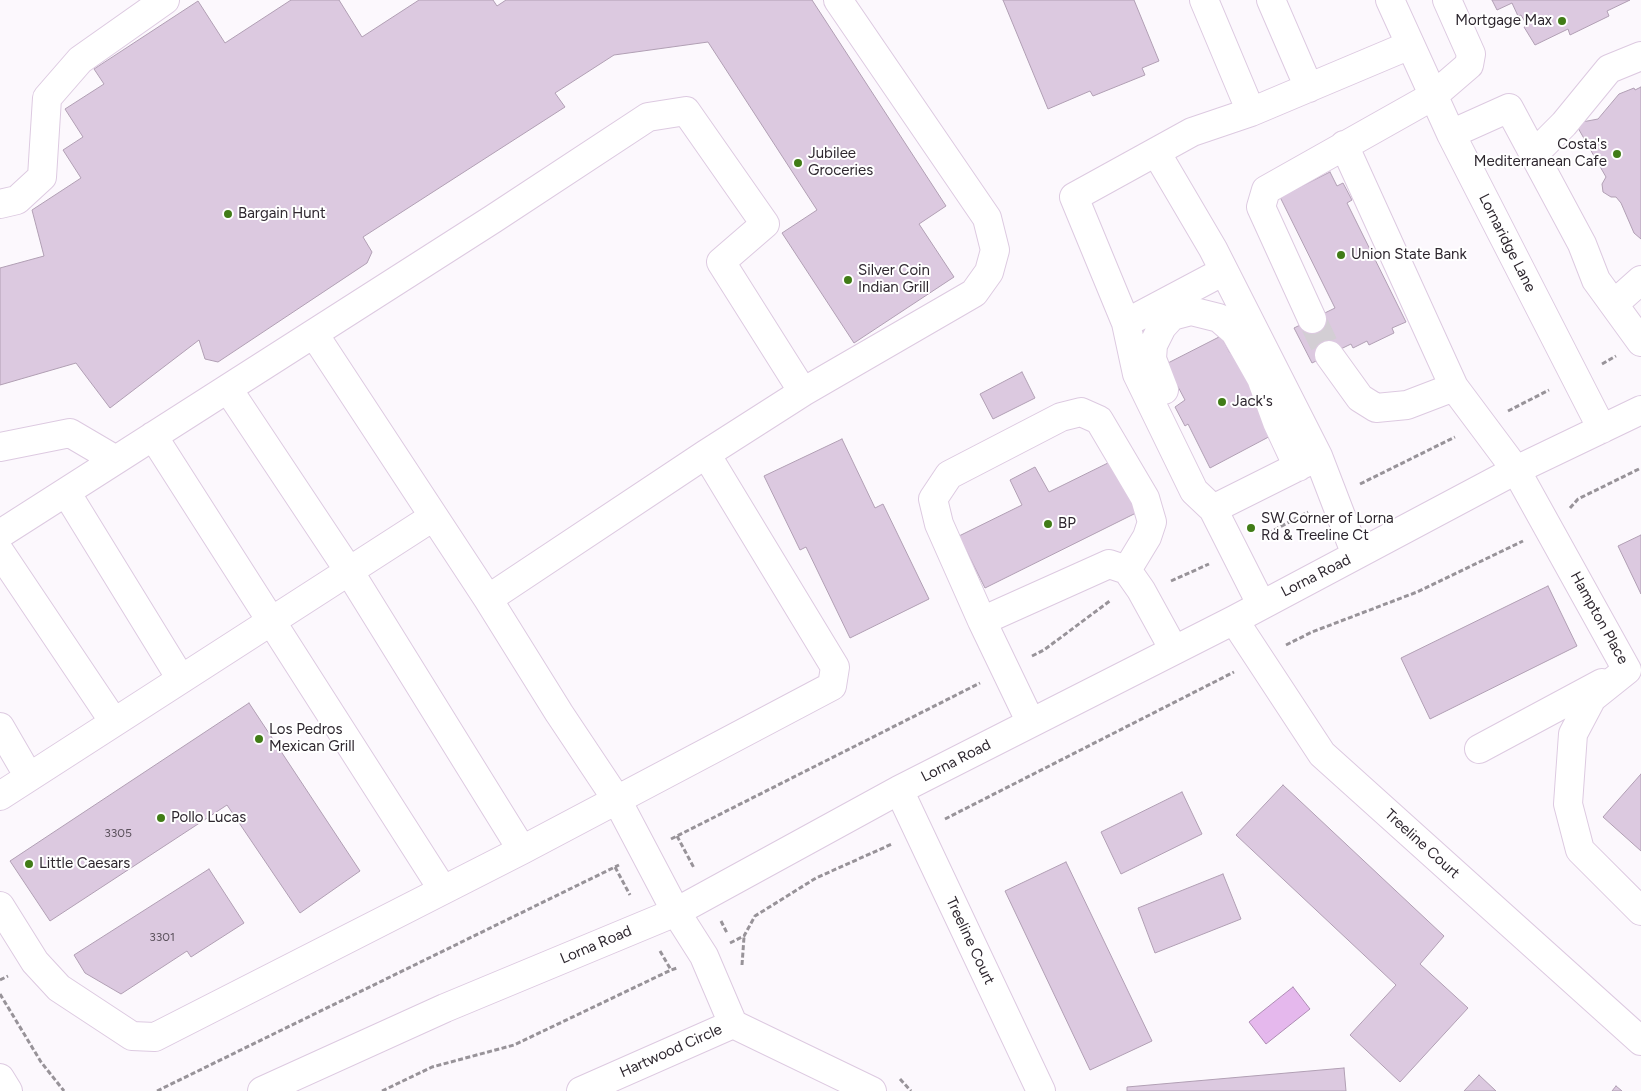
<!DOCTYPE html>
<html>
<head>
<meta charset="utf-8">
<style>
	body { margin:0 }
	canvas { display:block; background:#fcf8fd }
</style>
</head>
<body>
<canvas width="1641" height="1091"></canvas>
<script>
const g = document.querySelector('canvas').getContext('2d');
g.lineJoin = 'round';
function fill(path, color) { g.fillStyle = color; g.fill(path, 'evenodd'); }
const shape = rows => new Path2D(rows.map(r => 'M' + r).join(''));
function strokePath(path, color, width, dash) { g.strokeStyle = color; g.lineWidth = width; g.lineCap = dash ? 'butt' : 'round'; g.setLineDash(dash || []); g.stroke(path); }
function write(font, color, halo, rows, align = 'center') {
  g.font = font + ' Figtree,sans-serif'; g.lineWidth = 4; g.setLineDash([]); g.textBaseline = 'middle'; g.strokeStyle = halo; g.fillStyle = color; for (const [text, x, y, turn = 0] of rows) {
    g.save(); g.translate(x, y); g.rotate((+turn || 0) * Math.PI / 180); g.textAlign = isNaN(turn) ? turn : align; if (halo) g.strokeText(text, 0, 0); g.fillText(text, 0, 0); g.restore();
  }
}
const water = shape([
	[1293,987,1310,1009,1266,1044,1249,1022,1293,987]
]);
const building = shape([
	[291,0,339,0,362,37,419,0,493,0,497,6,506,0,812,0,946,206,919,224,954,277,854,343,782,233,817,210,708,42,614,55,555,93,565,107,363,237,372,252,367,263,218,362,205,359,199,340,110,408,76,363,0,385,0,268,44,256,32,210,81,178,63,150,83,137,65,109,104,84,94,69,198,1,225,43,291,0],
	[1003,0,1134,0,1159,61,1142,68,1145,75,1093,96,1090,91,1048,109,1003,0],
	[1492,0,1630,0,1607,11,1609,16,1570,35,1568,29,1535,45,1524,27,1527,25,1521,15,1518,16,1512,3,1497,10,1492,0],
	[1641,87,1641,239,1634,233,1621,203,1616,197,1611,197,1603,192,1602,184,1606,177,1578,128,1582,122,1598,119,1619,94,1634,88,1635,90,1641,87],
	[1330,172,1337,186,1343,183,1352,200,1347,203,1406,322,1392,328,1394,333,1369,345,1367,341,1353,348,1351,344,1312,363,1294,328,1335,308,1280,197,1330,172],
	[1221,336,1230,353,1236,350,1278,432,1210,468,1188,424,1185,426,1175,407,1185,400,1166,364,1221,336],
	[1022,372,1035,398,993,419,980,394,1022,372],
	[842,439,875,508,883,504,929,599,850,638,806,547,800,550,764,476,842,439],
	[1112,461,1138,512,985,588,959,536,1022,505,1010,480,1035,467,1049,492,1112,461],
	[1641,535,1641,594,1618,546,1641,535],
	[1548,586,1577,646,1430,719,1401,658,1548,586],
	[249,703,360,871,300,913,227,805,50,921,10,861,249,703],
	[1641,774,1641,851,1603,817,1641,774],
	[1283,785,1444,936,1420,964,1468,1008,1400,1082,1350,1035,1396,985,1236,835,1283,785],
	[1182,792,1202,834,1121,874,1101,832,1182,792],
	[1066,862,1152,1041,1090,1070,1005,891,1066,862],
	[209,869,244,923,191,957,187,951,121,994,85,973,74,955,209,869],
	[1223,874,1241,919,1155,953,1138,908,1223,874],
	[1344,1068,1346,1091,1127,1091,1127,1087,1344,1068],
	[1479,1075,1496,1091,1464,1091,1479,1075],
	[1616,1086,1622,1091,1612,1091,1616,1086]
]);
const minorTunnel = shape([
	[1312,319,1329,355]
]);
const path = shape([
	[1602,364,1616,356],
	[1508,411,1549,390],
	[1360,484,1455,437],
	[1570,508,1578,499,1641,468],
	[1261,537,1308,512],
	[1171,581,1209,564],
	[1286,645,1312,632,1417,592,1523,541],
	[1032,656,1044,650,1111,600],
	[945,819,1234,672],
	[677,836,694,868],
	[671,839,980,683],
	[615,867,630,895],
	[721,921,727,933],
	[730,943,744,936,755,916,816,878,892,844],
	[660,951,671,970,677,968],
	[742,965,744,937],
	[0,980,8,976],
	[0,994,41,1062,64,1091],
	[900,1079,911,1091],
	[157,1091,619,865],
	[382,1091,432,1067,514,1045,671,970]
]);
const minor = shape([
	[1204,0,1251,112,1410,45],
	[1271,0,1309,88],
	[1390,0,1451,134,1602,429],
	[1251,112,1192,132,1074,197,1126,323,1137,374,1194,491,1213,509,1261,604],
	[1451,134,1509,108,1582,244,1596,280,1641,342],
	[1344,145,1454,387,1516,470,1627,670,1592,698,1573,734,1568,804,1580,850,1641,911],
	[1156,152,1213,249,1318,456,1356,555],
	[1534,154,1564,124,1609,69,1641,56],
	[0,204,17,200,42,177,47,98,80,60,165,0],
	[1614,304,1641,280],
	[1312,319,1261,207,1266,190,1433,96,1469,65,1471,54,1447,0],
	[1126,323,1224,271],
	[314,334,488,599],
	[1329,355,1360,398,1376,408,1407,405,1454,387],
	[228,389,349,571,522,850],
	[1164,390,1152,359,1153,345,1162,327,1172,316,1191,311,1219,318,1235,332,1261,378,1277,422,1298,467],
	[803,392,974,293,989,272,995,250,987,218,838,0],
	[153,436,443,890],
	[0,447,70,433,116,460],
	[66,492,181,679],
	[1213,509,1315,458],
	[0,534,493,219,648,117,686,111,765,224,721,262,803,392,706,454,488,599,559,713,617,800,676,912,704,956,733,1024,872,1091],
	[0,552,114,722],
	[1234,620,1322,754,1641,1041],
	[982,621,939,524,933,499,949,475,1061,417,1081,412,1099,420,1145,498,1152,522,1147,537,1127,570],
	[1031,723,982,621,1109,564,1127,570,1141,590,1174,650],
	[0,727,29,777],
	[1479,749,1602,683],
	[899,790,1041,1091],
	[0,796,433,517],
	[0,906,35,962,59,988,132,1036,155,1037,522,850,832,686,835,667,706,454],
	[262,1091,445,1008,676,912,899,790,1234,620,1516,470,1641,410],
	[581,1091,733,1024]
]);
const major = shape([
	[0,1078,8,1091]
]);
const markers = [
	[1562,21,5,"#417c17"],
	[1617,154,5,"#417c17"],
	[798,163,5,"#417c17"],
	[228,214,5,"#417c17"],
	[1341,255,5,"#417c17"],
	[848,280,5,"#417c17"],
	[1222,402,5,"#417c17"],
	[1048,524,5,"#417c17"],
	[1251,528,5,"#417c17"],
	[259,739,5,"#417c17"],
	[161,818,5,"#417c17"],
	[29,864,5,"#417c17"]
];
const numberNames = [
	["3305",118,833],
	["3301",162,937]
];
const poiNames = [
	["Mortgage Max",1552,21,"right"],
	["Costa's",1607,145,"right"],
	["Mediterranean Cafe",1607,162,"right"],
	["Jubilee",808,154],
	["Groceries",808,171],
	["Bargain Hunt",238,214],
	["Union State Bank",1351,255],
	["Silver Coin",858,271],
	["Indian Grill",858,288],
	["Jack's",1232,402],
	["SW Corner of Lorna",1261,519],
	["Rd & Treeline Ct",1261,536],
	["BP",1058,524],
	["Los Pedros",269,730],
	["Mexican Grill",269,747],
	["Pollo Lucas",171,818],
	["Little Caesars",39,864]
];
const streetNames = [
	["Lornaridge Lane",1507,243,63],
	["Lorna Road",1316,576,-27],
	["Hampton Place",1599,618,61],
	["Lorna Road",956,761,-27],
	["Treeline Court",1422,844,42],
	["Treeline Court",970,941,65],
	["Lorna Road",596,945,-23],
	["Hartwood Circle",671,1051,-24]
];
fill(water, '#e5b8ed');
strokePath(water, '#ae8cb4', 1);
fill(building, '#dcc9e0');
strokePath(building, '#b19fb4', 1);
strokePath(minorTunnel, '#d3ced4', 28, [28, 14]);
strokePath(minor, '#ddcae1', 30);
strokePath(major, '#ddcae1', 30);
strokePath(path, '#989399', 3, [5, 2.5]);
strokePath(minor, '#fff', 28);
strokePath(major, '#fff', 28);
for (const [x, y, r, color] of markers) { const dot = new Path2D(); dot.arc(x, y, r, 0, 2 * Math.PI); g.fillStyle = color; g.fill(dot); strokePath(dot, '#fff', 2); }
write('12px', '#5a505b', null, numberNames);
write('15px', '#2e272f', '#fff', poiNames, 'left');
write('15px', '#2e272f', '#fff', streetNames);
</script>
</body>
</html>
